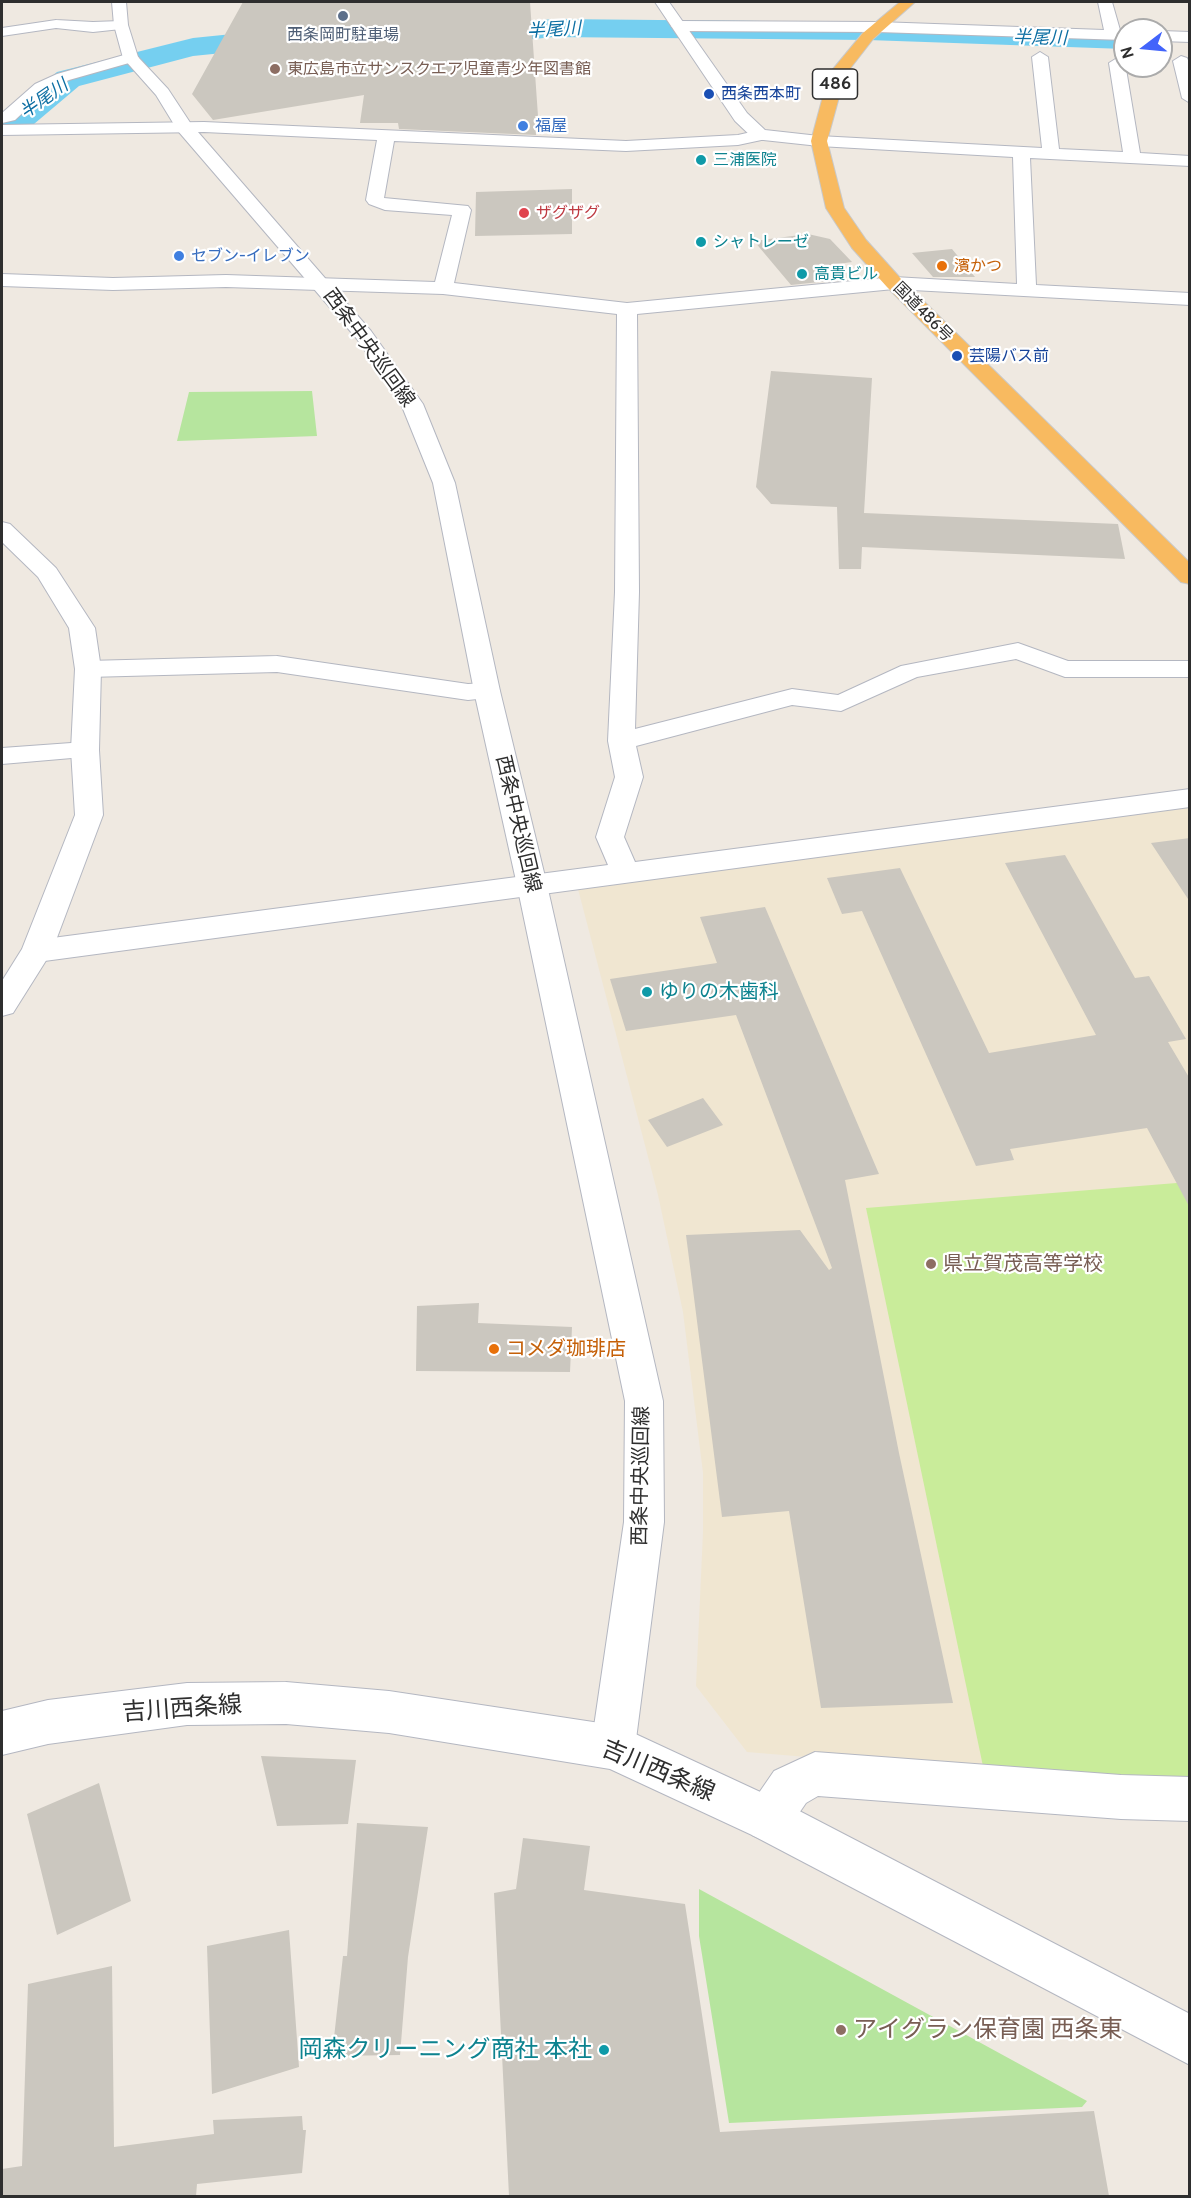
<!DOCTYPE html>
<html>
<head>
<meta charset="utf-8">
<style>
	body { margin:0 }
	#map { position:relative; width:1191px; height:2198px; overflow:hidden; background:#efe9e1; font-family:Cabin,sans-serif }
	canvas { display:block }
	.frame { position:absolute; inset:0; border:3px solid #2e2e2e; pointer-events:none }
	.north { position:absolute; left:1113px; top:18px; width:60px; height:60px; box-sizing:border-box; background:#fff; border:2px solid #ababab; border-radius:50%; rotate:254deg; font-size:16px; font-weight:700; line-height:24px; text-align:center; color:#2e2e2e }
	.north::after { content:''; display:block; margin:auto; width:21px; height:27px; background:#4264fb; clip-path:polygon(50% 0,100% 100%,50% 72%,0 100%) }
</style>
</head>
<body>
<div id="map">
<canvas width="1191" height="2198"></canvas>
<div class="frame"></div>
<div class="north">N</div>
</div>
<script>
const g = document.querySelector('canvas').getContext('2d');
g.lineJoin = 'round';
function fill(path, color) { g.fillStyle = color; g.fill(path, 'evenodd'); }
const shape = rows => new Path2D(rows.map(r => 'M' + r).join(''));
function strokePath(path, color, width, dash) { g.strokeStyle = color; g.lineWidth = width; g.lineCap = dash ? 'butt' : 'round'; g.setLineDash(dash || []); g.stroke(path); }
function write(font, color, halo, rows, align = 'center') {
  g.font = font + ' Cabin,"Noto Sans JP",sans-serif'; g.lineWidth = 4.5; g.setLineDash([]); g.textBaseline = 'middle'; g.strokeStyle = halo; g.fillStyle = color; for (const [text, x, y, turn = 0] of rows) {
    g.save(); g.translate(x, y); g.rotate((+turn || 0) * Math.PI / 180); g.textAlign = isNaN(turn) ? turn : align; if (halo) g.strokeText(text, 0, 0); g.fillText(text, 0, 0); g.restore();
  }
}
const education = shape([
	[1189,806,1189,1784,963,1770,747,1752,696,1686,703,1532,703,1473,683,1312,658,1195,578,889]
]);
const green = shape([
	[312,391,317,436,177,441,189,392],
	[699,1889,1087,2101,1082,2107,729,2123,699,1936]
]);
const pitch = shape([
	[1189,1182,1189,1784,984,1771,866,1208]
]);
const river = shape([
	[553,19,868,22,1125,31,1125,49,868,40,553,37,440,49,429,47,424,40,429,33,440,31,553,19],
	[262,31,314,32,325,34,330,41,325,48,314,50,262,49,193,56,79,86,34,124,2,132,2,112,10,110,57,72,193,38,262,31]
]);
const building = shape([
	[243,2,530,2,538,116,535,116,536,135,399,129,398,123,360,123,364,95,213,120,192,94],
	[572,189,572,234,475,236,476,192],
	[808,234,830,239,852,262,816,267,829,281,791,285,754,241],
	[952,249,975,277,933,277,912,253],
	[771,371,872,378,864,513,1118,524,1125,559,862,547,861,569,839,569,837,507,771,504,756,487],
	[1190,838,1190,902,1151,843],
	[1065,855,1135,978,1149,976,1186,1039,1168,1042,1190,1079,1190,1208,1147,1128,1010,1149,1014,1160,976,1166,862,911,842,914,827,878,900,868,989,1053,1096,1035,1005,863],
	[765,907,879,1174,845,1180,899,1453,953,1703,821,1708,789,1511,722,1517,686,1235,800,1230,829,1270,832,1268,736,1015,626,1031,610,979,717,963,700,917],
	[703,1098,723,1125,667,1147,648,1120],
	[479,1303,478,1323,572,1327,570,1372,416,1371,417,1306],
	[261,1756,356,1760,348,1824,277,1826],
	[99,1783,131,1901,57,1935,27,1814],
	[357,1823,428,1827,408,1957,400,2055,332,2056,343,1956,347,1956],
	[523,1838,590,1846,584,1890,685,1904,720,2132,1094,2111,1109,2196,509,2196,494,1893,516,1889],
	[289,1930,299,2067,212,2094,207,1946],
	[112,1966,114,2147,214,2134,213,2120,302,2116,303,2130,306,2130,302,2173,197,2184,196,2196,2,2196,2,2169,22,2166,28,1984]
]);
const minor = shape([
	[1098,2,1112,2,1120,30,1125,30,1125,40,878,32,679,31,671,26,679,21,878,22,1104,30,1098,2],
	[56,20,93,22,121,21,128,25,121,29,93,32,56,28,2,36,2,28,56,20],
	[1161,31,1190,32,1190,42,1161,41,1161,31],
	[1040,52,1048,57,1059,149,1123,152,1109,63,1117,58,1125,63,1140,153,1190,156,1190,166,1030,158,1036,285,1190,293,1190,305,894,289,637,314,639,592,635,729,792,689,838,695,901,666,1018,643,1068,661,1190,661,1190,677,1065,677,1016,659,917,677,841,711,792,705,636,746,643,777,624,837,635,862,1190,789,1190,807,37,962,26,959,22,951,26,943,37,940,608,865,596,837,615,777,608,741,615,592,617,314,443,294,226,287,113,290,2,286,2,274,113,278,226,275,435,282,452,215,385,210,369,204,366,200,377,140,204,132,2,135,2,125,204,122,626,141,738,135,760,130,766,131,768,135,766,139,738,145,626,151,394,141,384,198,468,206,471,210,454,283,627,303,894,277,1017,284,1013,157,819,146,813,145,811,141,813,137,819,136,1042,148,1032,57,1040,52],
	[131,53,136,55,139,58,136,61,69,80,47,90,15,120,2,123,2,113,35,84,57,74,131,53],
	[1181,56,1187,58,1190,64,1190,103,1182,98,1173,61,1181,56],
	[277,656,468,684,487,683,496,685,500,691,496,697,468,700,277,672,88,677,79,674,75,669,79,664,88,661,277,656],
	[85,742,95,744,99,750,95,756,2,764,2,748,85,742],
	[815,1752,1121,1775,1190,1777,1190,1821,1121,1819,818,1796,806,1803,784,1835,768,1842,752,1835,745,1819,752,1803,774,1771,815,1752]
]);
const tertiary = shape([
	[112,2,126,2,128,25,138,57,168,89,191,124,371,331,423,404,455,483,500,691,547,885,663,1401,664,1522,635,1747,629,1763,613,1769,597,1763,591,1747,624,1522,625,1401,517,885,474,691,433,483,401,404,357,339,178,131,156,95,123,58,114,25,112,2],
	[655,2,669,2,747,113,765,130,819,136,825,137,827,141,825,145,819,146,754,139,735,121,655,2],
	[2,522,10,524,56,568,95,628,101,669,99,750,103,815,52,951,13,1013,2,1016,2,981,22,949,75,815,71,750,75,669,69,628,38,577,2,542,2,522]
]);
const secondary = shape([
	[286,1682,389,1691,613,1725,629,1731,784,1803,1190,2014,1190,2065,752,1835,610,1769,389,1733,286,1724,187,1725,48,1744,2,1755,2,1711,48,1700,187,1683,286,1682]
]);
const trunk = shape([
	[900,2,915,2,873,39,845,75,827,141,844,208,866,240,901,279,1190,563,1190,584,1181,582,887,287,852,248,826,208,811,141,829,74,863,33,900,2]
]);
const markers = [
	[343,16,6,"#5c6f8a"],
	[275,69,6,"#8d6e63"],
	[709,94,6,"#1a4fb4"],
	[523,126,6,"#3f7fe0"],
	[701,160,6,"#0f9aa8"],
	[524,213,6,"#e0444e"],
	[701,242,6,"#0f9aa8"],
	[179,256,6,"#3f7fe0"],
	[942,266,6,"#e8710a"],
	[802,274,6,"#0f9aa8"],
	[957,356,6,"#1a4fb4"],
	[647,992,6,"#0f9aa8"],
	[931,1264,6,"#8d6e63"],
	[494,1349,6,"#e8710a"],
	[841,2030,6,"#8d6e63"],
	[604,2050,6,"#0f9aa8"]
];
const farServicenames = [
	["西条岡町駐車場",343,35]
];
const farEducationnames = [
	["東広島市立サンスクエア児童青少年図書館",287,69]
];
const farTransitnames = [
	["西条西本町",721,94],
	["芸陽バス前",969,356]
];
const farShopnames = [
	["福屋",535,126],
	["セブン-イレブン",191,256]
];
const farCulturenames = [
	["三浦医院",713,160],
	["シャトレーゼ",713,242],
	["高貴ビル",814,274]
];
const farHealthnames = [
	["ザグザグ",536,213]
];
const farFoodnames = [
	["濱かつ",954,266]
];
const farStreetnames = [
	["国道486号",923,312,45]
];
const farWaternames = [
	["半尾川",554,30,-3],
	["半尾川",1040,38,1],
	["半尾川",44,99,-35]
];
const shields = [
	[835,84,45]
];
const shieldNames = [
	["486",835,84]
];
const streetNames = [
	["西条中央巡回線",369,348,54],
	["西条中央巡回線",518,824,77],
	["西条中央巡回線",641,1476,-89]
];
const cultureNames = [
	["ゆりの木歯科",659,992]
];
const educationNames = [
	["県立賀茂高等学校",943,1264]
];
const foodNames = [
	["コメダ珈琲店",506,1349]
];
const nearStreetnames = [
	["吉川西条線",182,1709,-4],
	["吉川西条線",658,1771,23]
];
const nearEducationnames = [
	["アイグラン保育園 西条東",853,2030]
];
const nearCulturenames = [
	["岡森クリーニング商社 本社",592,2050]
];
fill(education, '#f0e6d1');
fill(green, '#b6e59e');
fill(pitch, '#c9ec9a');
fill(river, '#75cff0');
fill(building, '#cbc7bf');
strokePath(minor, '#b4b7c1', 2);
strokePath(tertiary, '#b4b7c1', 2);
strokePath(secondary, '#b4b7c1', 2);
strokePath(trunk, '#c9c9c9', 2);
fill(minor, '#fff');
fill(tertiary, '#fff');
fill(secondary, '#fff');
fill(trunk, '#f8ba60');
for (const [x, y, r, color] of markers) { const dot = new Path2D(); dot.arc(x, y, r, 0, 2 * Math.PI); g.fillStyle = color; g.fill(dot); strokePath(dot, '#fff', 2); }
write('16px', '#4e5e75', '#fff', farServicenames);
write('16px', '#785e54', '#fff', farEducationnames, 'left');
write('16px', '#164399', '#fff', farTransitnames, 'left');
write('16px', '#366cbe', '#fff', farShopnames, 'left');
write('16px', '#0d838f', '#fff', farCulturenames, 'left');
write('16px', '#be3a42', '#fff', farHealthnames, 'left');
write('16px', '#c56008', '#fff', farFoodnames, 'left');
write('16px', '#2e2e2e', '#fff', farStreetnames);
write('italic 18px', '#0d6fa3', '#fff', farWaternames);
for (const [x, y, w] of shields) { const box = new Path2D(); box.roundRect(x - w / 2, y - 15, w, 30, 4.5); g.fillStyle = '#fff'; g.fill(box); strokePath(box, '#2e2e2e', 1.5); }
write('bold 18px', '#2e2e2e', null, shieldNames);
write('20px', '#2e2e2e', '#fff', streetNames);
write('20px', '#0d838f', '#fff', cultureNames, 'left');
write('20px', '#785e54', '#fff', educationNames, 'left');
write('20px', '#c56008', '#fff', foodNames, 'left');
write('24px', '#2e2e2e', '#fff', nearStreetnames);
write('24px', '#785e54', '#fff', nearEducationnames, 'left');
write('24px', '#0d838f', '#fff', nearCulturenames, 'right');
</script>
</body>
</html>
